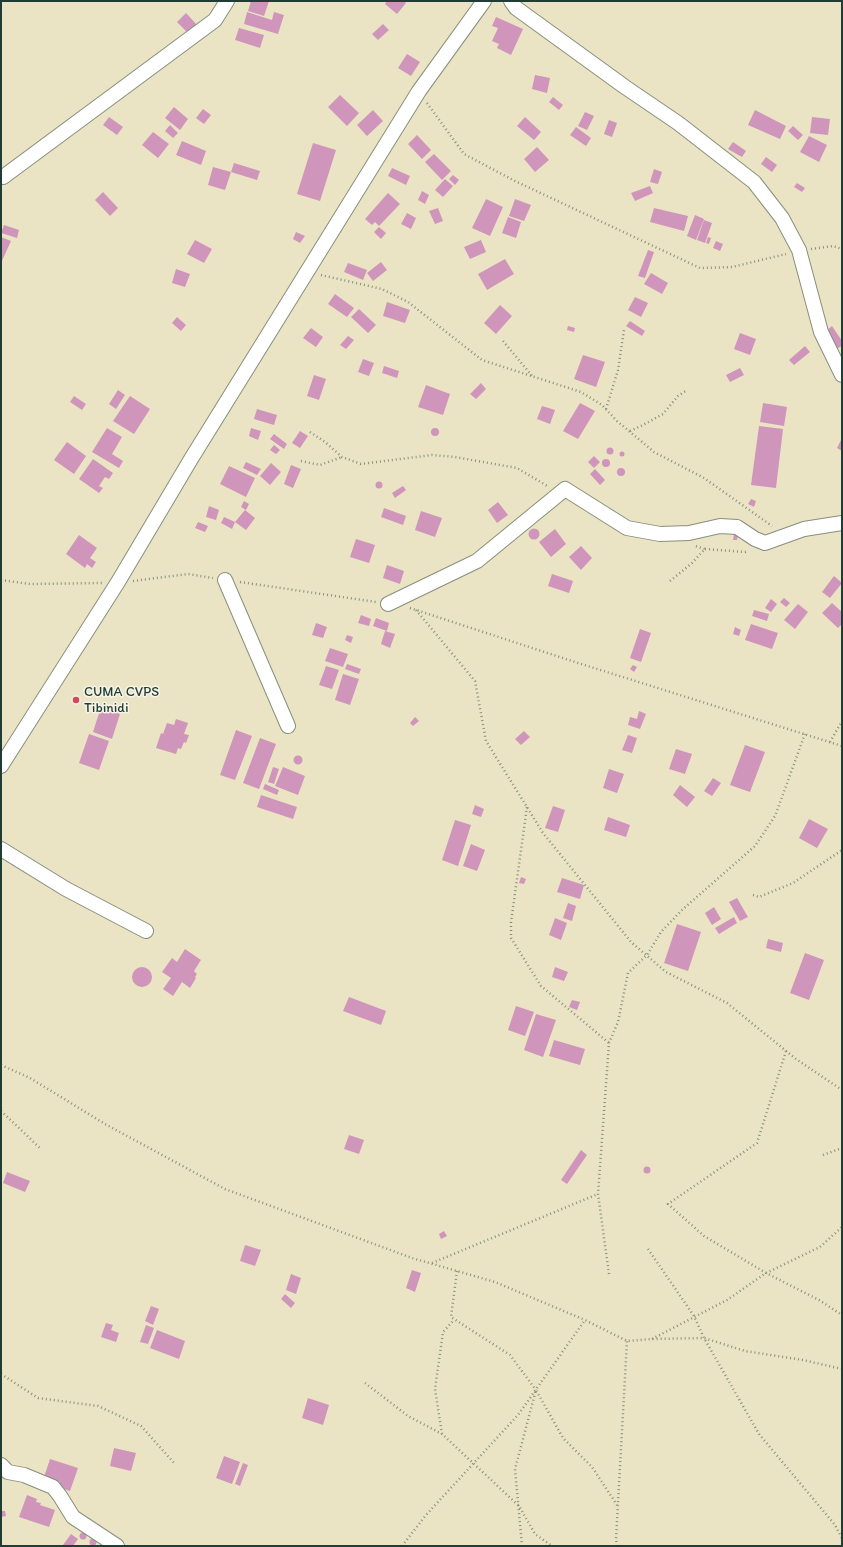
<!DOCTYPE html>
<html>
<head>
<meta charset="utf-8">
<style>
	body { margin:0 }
	#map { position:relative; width:843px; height:1547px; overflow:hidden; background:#ebe4c4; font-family:Itim,sans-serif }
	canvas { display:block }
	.frame { position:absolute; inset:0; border:2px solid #1f3d34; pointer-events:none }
</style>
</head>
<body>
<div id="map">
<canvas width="843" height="1547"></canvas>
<div class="frame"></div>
</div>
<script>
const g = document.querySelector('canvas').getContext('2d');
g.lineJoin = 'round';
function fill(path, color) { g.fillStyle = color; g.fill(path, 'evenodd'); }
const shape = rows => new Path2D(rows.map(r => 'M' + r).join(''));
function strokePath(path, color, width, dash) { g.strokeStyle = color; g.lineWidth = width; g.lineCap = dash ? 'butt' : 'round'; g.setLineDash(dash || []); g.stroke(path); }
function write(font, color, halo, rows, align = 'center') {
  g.font = font + ' Itim,sans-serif'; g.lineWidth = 3; g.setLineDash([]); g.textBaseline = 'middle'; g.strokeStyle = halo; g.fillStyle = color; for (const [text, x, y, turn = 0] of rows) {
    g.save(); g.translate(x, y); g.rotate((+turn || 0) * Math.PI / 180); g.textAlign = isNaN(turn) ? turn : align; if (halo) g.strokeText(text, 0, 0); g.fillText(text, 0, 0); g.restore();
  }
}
const building = shape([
	[251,1,269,1,264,16,248,11],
	[387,1,404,1,406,3,397,14,385,4],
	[247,12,272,20,274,12,284,15,278,34,244,24],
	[186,13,198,26,190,35,177,22],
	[496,17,523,29,511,55,497,48,499,44,492,41,498,28,492,26],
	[383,24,389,30,378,40,372,34],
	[239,28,264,35,260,48,235,40],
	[407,54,420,62,411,76,398,68],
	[535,75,550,78,547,93,532,89],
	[340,95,359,113,347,126,328,107],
	[553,97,563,105,559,110,549,102],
	[174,107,188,119,180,130,165,118],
	[203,109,211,115,204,124,196,118],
	[373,110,383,121,367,136,357,125],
	[755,110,786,126,780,139,748,125],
	[585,112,594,116,587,130,578,126],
	[109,117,123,127,117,135,103,125],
	[525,117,541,132,534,140,517,126],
	[812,117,830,119,828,135,810,133],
	[609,120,617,123,612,137,604,134],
	[170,125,178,133,173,138,165,131],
	[793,126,803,135,798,140,788,131],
	[576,127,591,138,586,146,570,135],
	[153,132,169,144,158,158,142,145],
	[417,135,431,150,422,159,408,144],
	[809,136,827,145,819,162,800,152],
	[182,141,206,151,201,165,176,155],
	[733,142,746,151,742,157,728,149],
	[313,143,336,150,320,201,297,194],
	[537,147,549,160,535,172,524,159],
	[434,154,451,171,442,180,425,162],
	[766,157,777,165,772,172,761,164],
	[234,163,260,171,257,180,231,172],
	[213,167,231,172,225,190,208,185],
	[392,168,410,176,406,185,388,176],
	[654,169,662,172,658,184,650,182],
	[453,175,459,180,455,185,449,179],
	[445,179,453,186,443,197,435,190],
	[797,183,805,188,802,192,794,187],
	[650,186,653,193,635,201,631,193],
	[422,191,429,195,425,204,418,200],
	[103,192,118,208,110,216,95,200],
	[388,193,400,204,379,226,375,222,372,225,365,219],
	[486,199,503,207,490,236,472,228],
	[515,199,531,205,524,221,509,216],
	[438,208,443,221,435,224,429,211],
	[654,208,688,216,684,231,650,222],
	[407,213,416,218,411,229,401,224],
	[695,215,704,219,696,240,687,236],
	[508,217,521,222,516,238,502,233],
	[704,220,712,223,705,243,697,240],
	[4,225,19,230,17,238,1,233],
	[379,227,386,233,381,239,374,232],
	[296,232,305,236,300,243,293,239],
	[1,237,11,241,1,263],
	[708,237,711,238,709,244,706,243],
	[195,240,212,249,204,263,187,254],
	[481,240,486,252,470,259,464,247],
	[716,241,723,244,720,251,713,248],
	[648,250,654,252,645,278,638,276],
	[505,259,514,274,487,290,478,274],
	[381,262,387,270,373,281,367,273],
	[348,263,367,270,363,280,344,272],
	[176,269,190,274,185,287,172,283],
	[651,273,668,283,662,294,644,284],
	[335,294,354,308,347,317,328,304],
	[635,297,648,303,641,317,628,310],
	[387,302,410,310,405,323,383,316],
	[500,305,512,316,496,334,484,323],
	[359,309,376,325,368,333,351,317],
	[177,317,186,325,181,331,172,323],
	[630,321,645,331,642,336,626,326],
	[568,326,575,328,574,332,567,330],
	[832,326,842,341,842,346,836,349,825,332],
	[311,328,323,337,316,347,303,338],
	[740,333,756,339,750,355,734,349],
	[348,336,354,340,346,349,340,345],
	[805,346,810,352,794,365,789,360],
	[583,355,605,362,596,387,574,379],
	[363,359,374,363,369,376,358,372],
	[384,366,399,371,397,378,382,373],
	[740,368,744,375,730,382,726,375],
	[314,375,326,379,319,400,307,396],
	[481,383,486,389,476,399,470,394],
	[426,385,450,394,443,415,418,407],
	[118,390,125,395,116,409,109,404],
	[74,396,86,404,82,410,70,402],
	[130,396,150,409,134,434,113,421],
	[580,403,595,411,578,439,563,431],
	[763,403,787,407,784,426,760,422],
	[542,406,555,410,550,424,537,419],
	[257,409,277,415,274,425,254,419],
	[759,426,783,429,776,488,751,485],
	[107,428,122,437,112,454,123,461,119,468,92,452],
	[251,428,261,431,258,440,249,436],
	'431 432a4 4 0 1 1 8 0a4 4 0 1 1-8 0Z',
	[300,431,308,436,300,448,292,443],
	[274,434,287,444,284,449,270,439],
	[842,438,842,451,837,448],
	[67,442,86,456,74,474,54,460],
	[274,445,280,450,276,454,270,450],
	'606.5 451a3.5 3.5 0 1 1 7 0a3.5 3.5 0 1 1-7 0Z',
	'619.5 454a2.5 2.5 0 1 1 5 0a2.5 2.5 0 1 1-5 0Z',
	[594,456,600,462,594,468,588,462],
	[93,459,113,473,109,479,105,477,99,486,103,488,99,493,79,479],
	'602 463a4 4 0 1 1 8 0a4 4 0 1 1-8 0Z',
	[246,462,261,469,257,475,243,468],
	[271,463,281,472,270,485,260,476],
	[291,465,301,469,293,488,284,484],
	[229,466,255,478,246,497,220,484],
	'617 472a4 4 0 1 1 8 0a4 4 0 1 1-8 0Z',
	[595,469,605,480,600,485,590,474],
	'375.5 485a3.5 3.5 0 1 1 7 0a3.5 3.5 0 1 1-7 0Z',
	[403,486,406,490,395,498,392,493],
	[751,499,756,501,754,507,748,504],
	[244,501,249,504,246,510,241,507],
	[498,502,508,515,497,523,488,510],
	[209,506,219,510,216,520,206,517],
	[384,508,406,516,403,525,381,517],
	[245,510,255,518,246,530,235,522],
	[421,511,442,518,435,537,415,530],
	[224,517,235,522,232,529,221,523],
	[198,522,208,526,205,532,195,528],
	'528.5 534a5.5 5.5 0 1 1 11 0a5.5 5.5 0 1 1-11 0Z',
	[555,529,566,544,551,557,539,542],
	[734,534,738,535,737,540,733,540],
	[79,535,97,548,90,558,96,562,92,568,87,564,85,568,66,554],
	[356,539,375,545,369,563,350,557],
	[581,546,592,558,581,570,569,557],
	[387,565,404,571,400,584,383,578],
	[552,574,573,581,569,593,548,586],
	[834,576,842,583,830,598,822,592],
	[784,598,790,603,786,607,780,602],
	[771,599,777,604,771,612,765,608],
	[832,603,842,612,842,624,838,628,822,613],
	[798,604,808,612,795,629,784,620],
	[754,610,769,614,767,621,752,616],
	[361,615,371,619,369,626,358,623],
	[376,618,389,623,387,631,373,626],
	[316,623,327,627,323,638,312,635],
	[751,624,778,633,772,649,745,640],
	[735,627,741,630,739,636,733,634],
	[640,629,651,633,641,662,630,658],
	[385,631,395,634,390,648,381,644],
	[347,635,353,637,351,643,345,640],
	[330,648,348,654,343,667,325,661],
	[347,664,361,669,359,674,345,669],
	[633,665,637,667,634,672,630,669],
	[326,666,339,670,332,689,319,685],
	[343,674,359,679,350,705,335,700],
	[101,707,120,714,112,739,93,732],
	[639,711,646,714,640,729,628,725,630,717,637,719],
	[415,717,419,721,413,726,410,723],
	[176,719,188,723,184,734,189,735,186,743,184,742,181,749,178,748,176,754,156,748,161,733,163,734,167,723,174,725],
	[236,730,252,736,235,780,220,775],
	[524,731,530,737,521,745,515,739],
	[89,734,109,741,99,770,79,763],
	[628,735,637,738,632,753,622,750],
	[260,738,276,744,259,789,243,783],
	[745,745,765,752,750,792,730,785],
	[676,749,692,754,685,774,669,769],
	'293.5 760a4.5 4.5 0 1 1 9 0a4.5 4.5 0 1 1-9 0Z',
	[273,767,279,769,274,784,268,782],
	[283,767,305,776,298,795,275,786],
	[609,769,624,774,617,793,603,788],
	[713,778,721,783,712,796,704,791],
	[265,784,279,790,277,795,263,789],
	[680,785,695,797,687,807,673,795],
	[261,795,297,807,293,819,257,807],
	[475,805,484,809,481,817,472,814],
	[553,806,565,810,558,832,545,828],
	[608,817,630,825,626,837,604,830],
	[809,819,828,829,817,848,799,838],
	[455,820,471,825,458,866,442,860],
	[471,844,485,850,477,871,463,866],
	[521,877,526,879,524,884,519,883],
	[562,878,584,885,580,899,557,892],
	[737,898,748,917,740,921,729,902],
	[568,903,576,906,572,921,563,918],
	[714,907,721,919,712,925,705,913],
	[734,917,737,923,719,934,715,928],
	[555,918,567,923,561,940,549,935],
	[677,924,701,932,688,971,664,963],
	[768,939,783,943,781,952,766,948],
	[185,949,201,960,194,971,197,974,195,977,196,978,190,988,182,982,173,996,163,989,171,978,162,972,172,958,177,962],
	[805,953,824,960,809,1000,790,993],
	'132 977a10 10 0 1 1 20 0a10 10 0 1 1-20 0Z',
	[555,967,568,972,564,981,552,977],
	[349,997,386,1011,381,1025,343,1011],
	[572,1000,580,1002,577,1010,569,1007],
	[516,1006,534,1012,525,1036,508,1030],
	[536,1014,556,1020,543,1057,524,1050],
	[554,1040,585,1049,580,1065,549,1056],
	[349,1135,364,1140,359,1154,344,1149],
	[581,1150,587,1155,567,1184,561,1180],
	'643.5 1170a3.5 3.5 0 1 1 7 0a3.5 3.5 0 1 1-7 0Z',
	[7,1172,30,1181,25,1192,3,1183],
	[444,1231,447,1236,441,1239,439,1234],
	[245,1245,261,1250,255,1266,240,1261],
	[412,1270,421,1273,415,1292,406,1288],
	[291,1274,301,1278,296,1294,286,1290],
	[285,1294,295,1303,291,1308,281,1299],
	[151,1306,159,1309,153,1325,145,1321],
	[106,1323,113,1325,111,1330,119,1333,116,1342,101,1337],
	[146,1325,154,1328,148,1344,140,1342],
	[157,1330,185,1341,179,1359,150,1348],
	[308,1398,329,1405,323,1425,302,1418],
	[114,1448,136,1453,131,1471,110,1466],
	[224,1456,240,1462,232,1484,216,1478],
	[50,1459,78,1468,70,1491,58,1487,60,1482,44,1477],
	[243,1463,248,1465,240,1486,235,1484],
	[27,1495,37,1499,36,1502,41,1503,40,1505,55,1510,49,1527,19,1517],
	[1,1511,5,1511,6,1516,1,1517],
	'79.5 1536a3.5 3.5 0 1 1 7 0a3.5 3.5 0 1 1-7 0Z',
	[71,1534,78,1539,73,1546,64,1546,63,1545],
	'89.5 1542a3.5 3.5 0 1 1 7 0a3.5 3.5 0 1 1-7 0Z'
]);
const path = shape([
	[427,103,464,154,515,181,700,268,732,267,786,254],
	[811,249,833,246,842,249],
	[321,275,382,289,408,302,482,360,581,392,602,405,617,421,654,452,704,478,772,526],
	[503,341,533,377],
	[606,409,618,370,624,330],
	[630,431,643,425,663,414,678,396,687,390],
	[310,432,325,442,342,457,361,464,432,455,455,457,517,468,549,487],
	[301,461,320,465,342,457],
	[705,549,745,552,748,551],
	[1,580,30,584,102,583],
	[133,581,188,574,213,578],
	[670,581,691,564,705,549,695,546],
	[240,582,376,602],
	[410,608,575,662,842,746],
	[416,610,475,681,486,741,543,833,631,942,666,972,727,1003,796,1059,842,1090],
	[830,742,842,721],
	[527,807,511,922,511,938,541,986,609,1043],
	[753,895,759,897,793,883,842,850],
	[786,1051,757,1143,668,1204,704,1236,766,1273,819,1300,842,1315],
	[1,1065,30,1078,105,1124,225,1189,412,1258,495,1282,585,1320],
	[1,1111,40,1148],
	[823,1155,842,1148],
	[648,1249,694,1316,704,1338,759,1434,835,1525,842,1538],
	[432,1263,598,1194],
	[457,1271,451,1317,510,1355,536,1390],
	[609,1274,598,1194,609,1043,618,1022,628,973,647,955,661,932,682,910,755,846,775,816,805,734],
	[652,1339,727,1300,766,1273,820,1247,842,1227],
	[1,1374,38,1398,98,1406,141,1426,175,1464],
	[365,1383,408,1416,442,1434,519,1506,535,1534,552,1546],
	[442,1434,435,1389,443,1332,454,1320],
	[402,1546,426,1515,518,1415,585,1320,627,1341,652,1339,704,1338,745,1351,803,1360,842,1369],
	[522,1546,515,1469,536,1390,563,1438,592,1467,617,1505],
	[617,1546,616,1539,627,1341]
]);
const street = shape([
	[511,1,516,8,625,87,678,123,754,182,782,218,799,250,821,332,842,375],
	[1,176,3,177,215,20,227,1],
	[225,580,288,726],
	[388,604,477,561,565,489,627,528,660,534,689,533,720,526,737,527,755,539,765,543,804,529,842,523],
	[1,766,118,582,191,459,419,91,484,1],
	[1,849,66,889,146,931],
	[1,1465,8,1472,24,1475,53,1487,60,1496,73,1517,117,1546]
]);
const markers = [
	[76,700,4,"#d1495b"]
];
const poiNames = [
	["CUMA CVPS",84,692],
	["Tibinidi",84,708]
];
fill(building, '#cf95bb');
strokePath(street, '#85907c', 16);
strokePath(path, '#85907c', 2.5, [1, 3]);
strokePath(street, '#fff', 14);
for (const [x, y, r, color] of markers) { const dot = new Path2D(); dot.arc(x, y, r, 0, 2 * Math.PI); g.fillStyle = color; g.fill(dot); strokePath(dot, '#f7f3e8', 1.5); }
write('14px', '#1f3d34', '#f7f3e8', poiNames, 'left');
</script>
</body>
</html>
